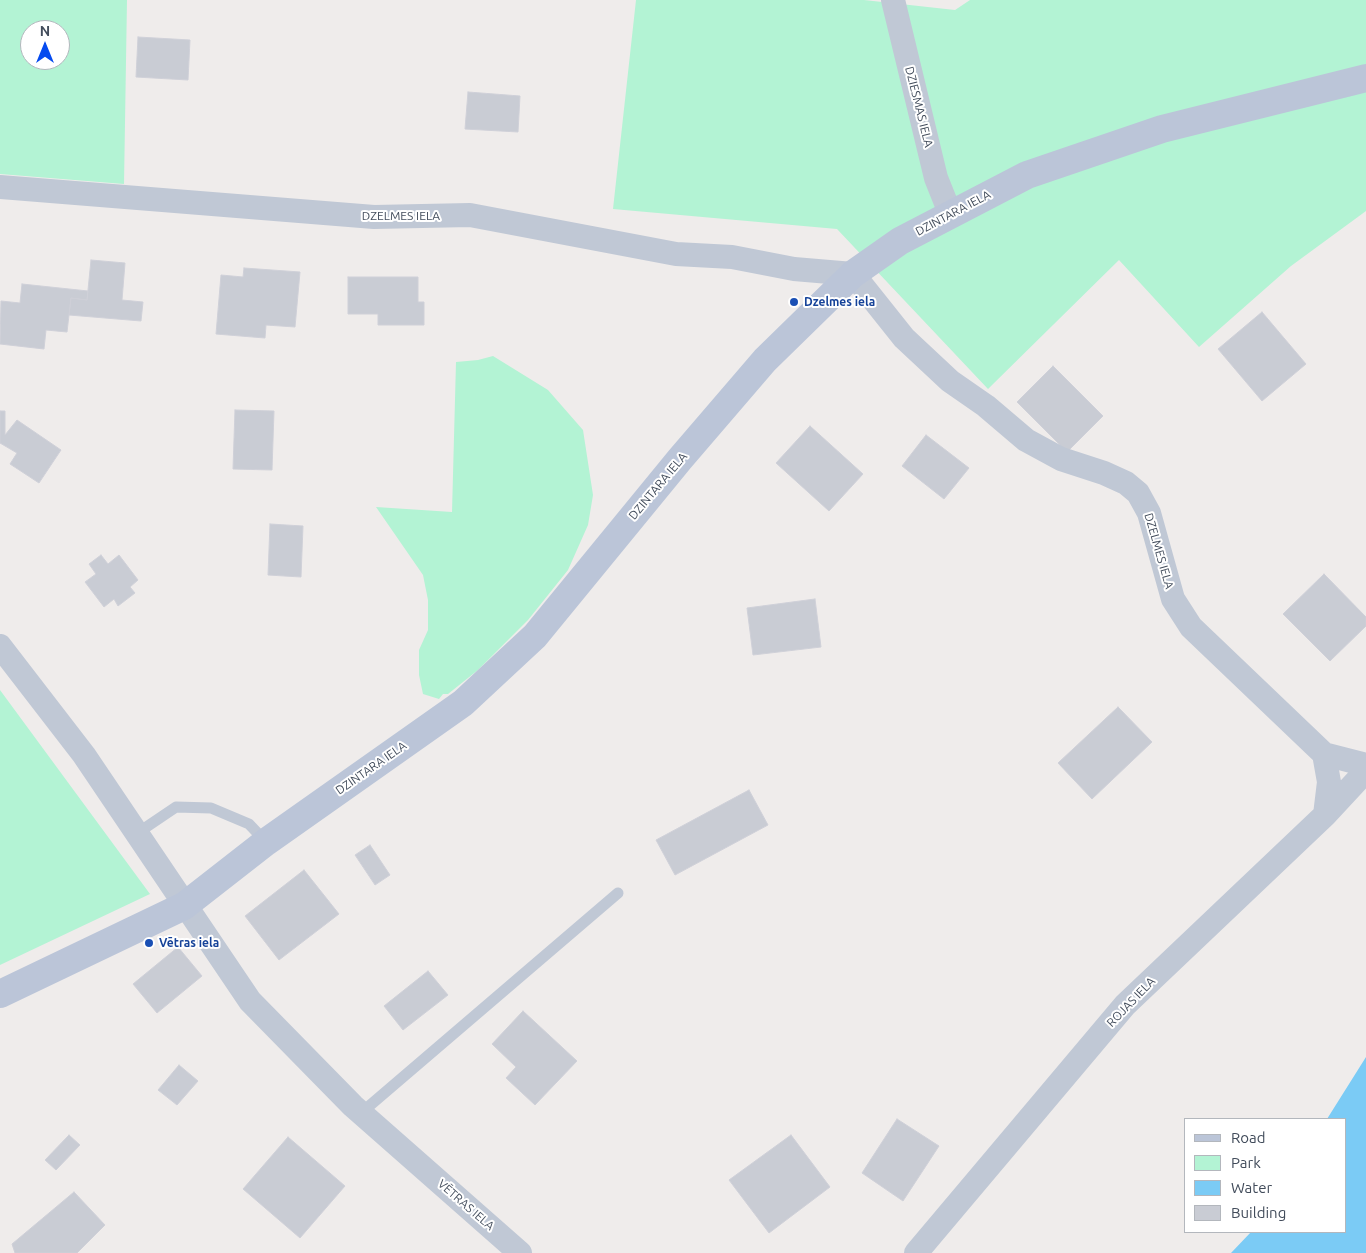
<!DOCTYPE html>
<html>
<head>
<meta charset="utf-8">
<style>
	body { margin:0 }
	#map { position:relative; width:1366px; height:1253px; overflow:hidden; background:#efeceb; font-family:Ubuntu,sans-serif }
	canvas { display:block }
	.legend { position:absolute; left:1184px; top:1118px; width:162px; height:115px; box-sizing:border-box; background:#fff; border:1px solid #b3b7bd; margin:0; padding:6px 9px; list-style:none; font-size:15px; color:#424c5b }
	.legend li { display:flex; align-items:center; gap:10px; height:25px }
	.legend b { width:25px; border:1px solid #b3b7bd }
	.north { position:absolute; left:20px; top:20px; width:50px; height:50px; box-sizing:border-box; background:#fff; border:1px solid #b3b7bd; border-radius:50%; rotate:0deg; font-size:14px; font-weight:700; line-height:20px; text-align:center; color:#424c5b }
	.north::after { content:''; display:block; margin:auto; width:18px; height:22px; background:#054bef; clip-path:polygon(50% 0,100% 100%,50% 72%,0 100%) }
</style>
</head>
<body>
<div id="map">
<canvas width="1366" height="1253"></canvas>
<ul class="legend">
<li><b style="height:6px;background:#bbc5d8"></b>Road</li>
<li><b style="height:14px;background:#b3f3d4"></b>Park</li>
<li><b style="height:14px;background:#7bcbf5"></b>Water</li>
<li><b style="height:14px;background:#c9ccd4"></b>Building</li>
</ul>
<div class="north">N</div>
</div>
<script>
const g = document.querySelector('canvas').getContext('2d');
g.lineJoin = 'round';
function fill(path, color) { g.fillStyle = color; g.fill(path, 'evenodd'); }
const shape = rows => new Path2D(rows.map(r => 'M' + r).join(''));
function strokePath(path, color, width, dash) { g.strokeStyle = color; g.lineWidth = width; g.lineCap = dash ? 'butt' : 'round'; g.setLineDash(dash || []); g.stroke(path); }
function write(font, color, halo, rows, align = 'center') {
  g.font = font + ' Ubuntu,sans-serif'; g.lineWidth = 4; g.setLineDash([]); g.textBaseline = 'middle'; g.strokeStyle = halo; g.fillStyle = color; for (const [text, x, y, turn = 0] of rows) {
    g.save(); g.translate(x, y); g.rotate((+turn || 0) * Math.PI / 180); g.textAlign = isNaN(turn) ? turn : align; if (halo) g.strokeText(text, 0, 0); g.fillText(text, 0, 0); g.restore();
  }
}
const green = shape([
	[0,0,127,0,124,184,0,174],
	[30,30,60,30,60,60,30,60],
	[636,0,864,0,955,10,970,0,1366,0,1366,211,1291,266,1199,347,1119,260,988,389,837,229,613,209],
	[493,356,548,390,583,430,593,495,588,525,568,570,528,620,478,670,448,694,443,694,439,699,423,694,419,675,419,650,428,630,428,600,423,575,376,507,452,512,456,362,478,360],
	[0,690,150,894,0,965]
]);
const water = shape([
	[1366,1057,1366,1253,1231,1253,1251,1232,1345,1232,1345,1119,1327,1119]
]);
const building = shape([
	[138,37,190,40,188,80,136,77,138,37],
	[468,92,520,96,518,132,465,129,468,92],
	[91,260,125,263,122,300,143,302,141,321,69,315,71,298,87,300,91,260],
	[244,268,300,272,295,327,266,325,265,338,216,334,221,275,243,277,244,268],
	[348,277,418,277,418,302,424,302,424,325,378,325,378,314,348,314,348,277],
	[22,284,88,291,87,300,71,298,67,332,46,330,44,349,0,344,1,301,20,303,22,284],
	[1262,312,1306,364,1262,401,1218,349,1262,312],
	[1053,366,1103,416,1067,452,1017,402,1053,366],
	[235,410,274,411,272,470,233,469,235,410],
	[0,411,5,411,5,435,17,420,61,450,39,483,10,464,17,453,0,443,0,411],
	[810,426,863,474,829,511,776,463,810,426],
	[926,435,969,468,944,499,902,466,926,435],
	[270,524,303,526,301,577,268,575,270,524],
	[101,555,108,564,119,555,138,580,130,587,135,593,118,606,114,599,104,607,85,582,96,574,89,564,101,555],
	[1324,574,1366,617,1366,626,1330,661,1283,614,1324,574],
	[815,599,821,647,753,655,747,608,815,599],
	[1118,707,1152,742,1092,799,1058,763,1118,707],
	[749,790,768,825,675,875,656,840,749,790],
	[370,845,390,875,375,885,355,855,370,845],
	[304,870,339,914,279,960,245,916,304,870],
	[178,947,202,976,157,1013,133,984,178,947],
	[428,971,448,995,403,1030,384,1006,428,971],
	[523,1011,577,1061,535,1105,506,1078,516,1067,492,1044,523,1011],
	[179,1065,198,1081,177,1105,158,1090,179,1065],
	[897,1119,939,1146,903,1201,862,1173,897,1119],
	[69,1135,80,1145,56,1170,45,1160,69,1135],
	[791,1135,830,1187,769,1233,729,1180,791,1135],
	[288,1137,345,1186,300,1238,243,1189,288,1137],
	[74,1192,105,1225,77,1253,15,1253,12,1244,74,1192]
]);
const lane = shape([
	[136,834,176,807,211,808,249,824,266,842],
	[361,1113,618,893]
]);
const street = shape([
	[893,0,936,178,950,213],
	[0,187,374,217,470,215,676,254,732,257,794,269,853,274,904,338,950,381,986,406,1026,440,1061,459,1104,473,1126,483,1138,493,1149,513,1173,599,1191,627,1324,754,1366,765],
	[0,646,84,755,250,1001,353,1106,520,1253],
	[1324,754,1329,782,1325,815],
	[916,1253,1125,1005,1325,815,1366,771]
]);
const secondary = shape([
	[0,994,184,906,266,842,463,703,535,636,680,459,765,360,853,274,900,241,1027,175,1162,129,1366,78]
]);
const markers = [
	[794,302,5,"#1a4fb4"],
	[149,943,5,"#1a4fb4"]
];
const streetNames = [
	["DZIESMAS IELA",919,107,76],
	["DZINTARA IELA",953,213,-28],
	["DZELMES IELA",401,216],
	["DZINTARA IELA",658,486,-50],
	["DZELMES IELA",1159,551,74],
	["DZINTARA IELA",371,768,-35],
	["ROJAS IELA",1131,1002,-46],
	["VĒTRAS IELA",466,1205,41]
];
const transitNames = [
	["Dzelmes iela",804,302],
	["Vētras iela",159,943]
];
fill(green, '#b3f3d4');
fill(water, '#7bcbf5');
fill(building, '#c9ccd4');
strokePath(building, '#cfd0d8', 1);
strokePath(lane, '#c0c8d5', 11);
strokePath(street, '#c0c8d5', 24);
strokePath(secondary, '#bbc5d8', 28);
for (const [x, y, r, color] of markers) { const dot = new Path2D(); dot.arc(x, y, r, 0, 2 * Math.PI); g.fillStyle = color; g.fill(dot); strokePath(dot, '#fff', 2); }
write('12px', '#424c5b', '#fff', streetNames);
write('bold 12px', '#164399', '#fff', transitNames, 'left');
</script>
</body>
</html>
